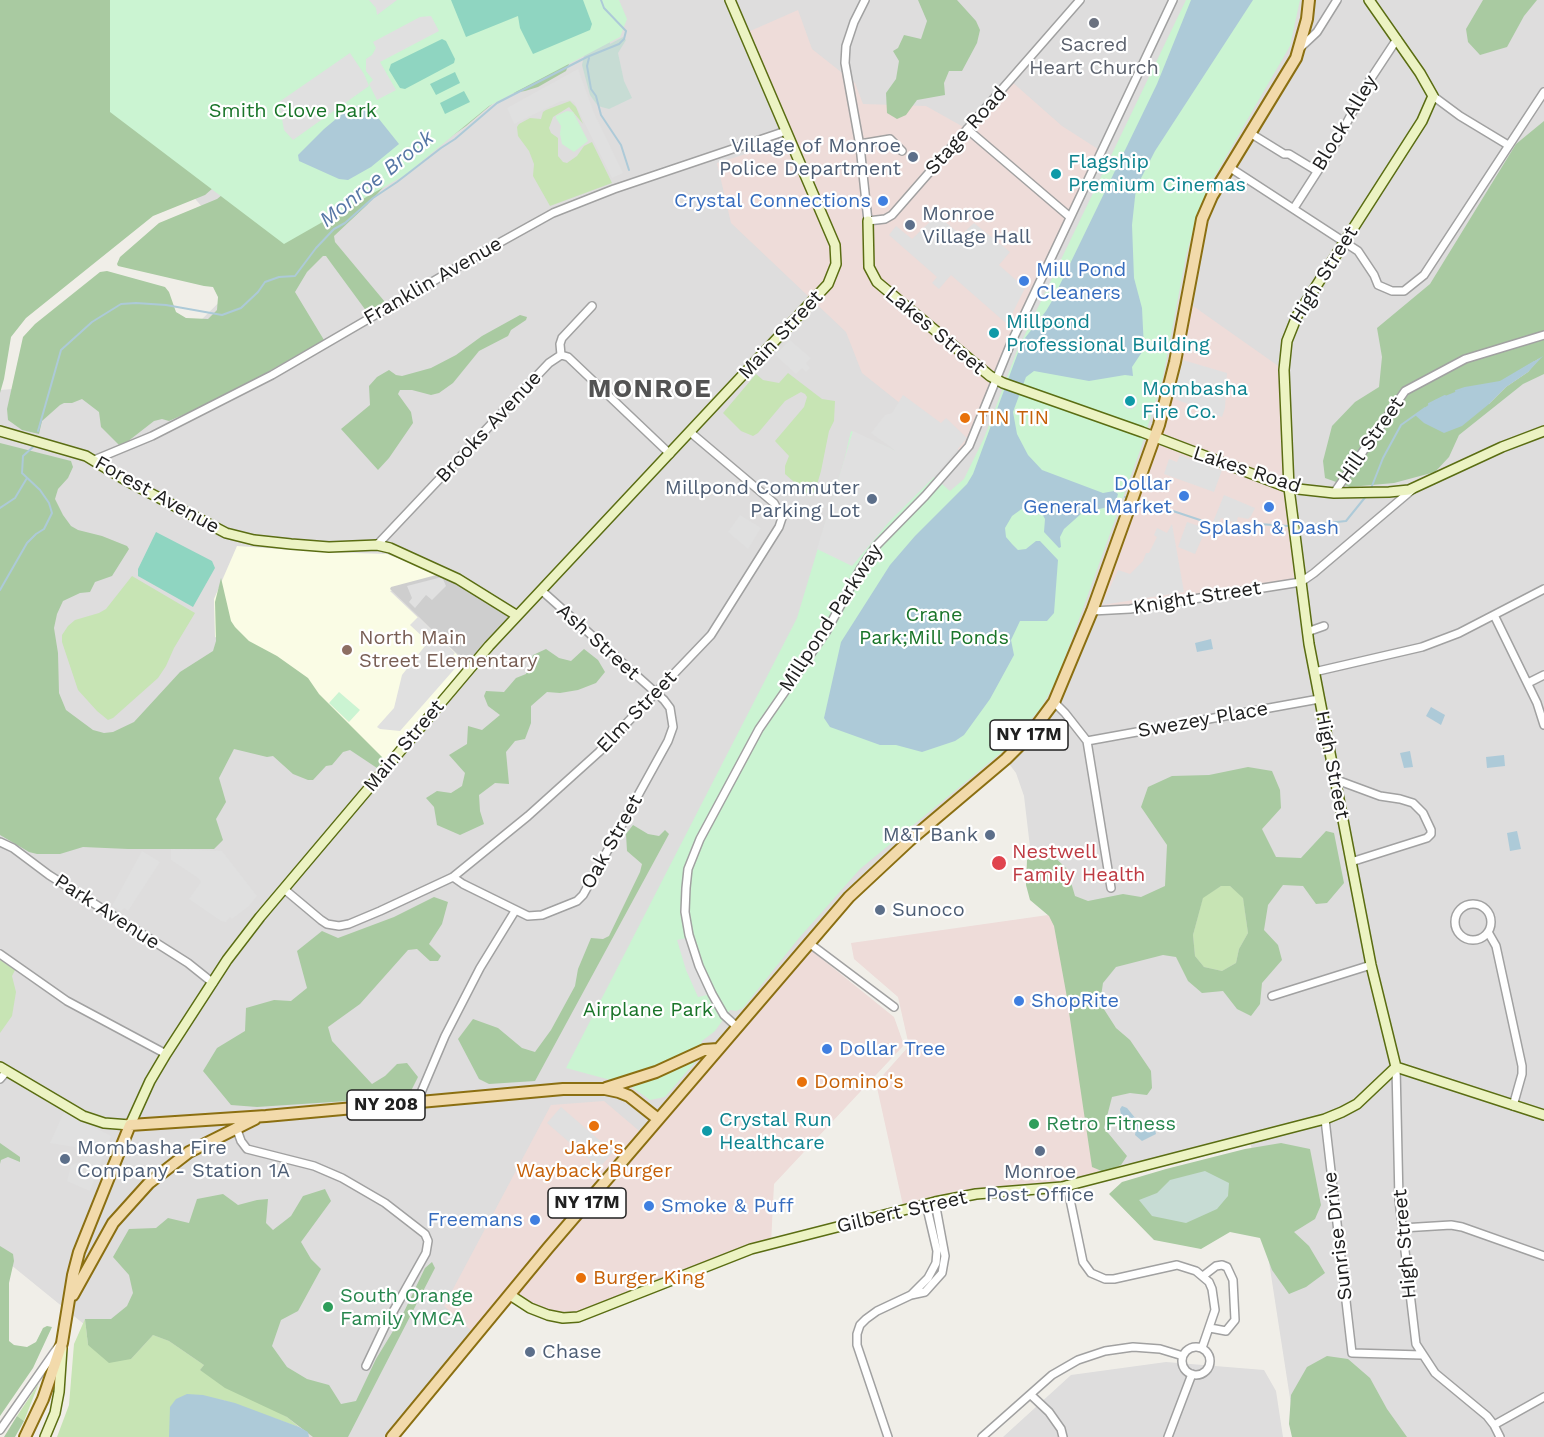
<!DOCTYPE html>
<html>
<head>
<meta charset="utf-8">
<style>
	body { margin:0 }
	canvas { display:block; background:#f0eee8 }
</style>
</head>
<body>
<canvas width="1544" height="1437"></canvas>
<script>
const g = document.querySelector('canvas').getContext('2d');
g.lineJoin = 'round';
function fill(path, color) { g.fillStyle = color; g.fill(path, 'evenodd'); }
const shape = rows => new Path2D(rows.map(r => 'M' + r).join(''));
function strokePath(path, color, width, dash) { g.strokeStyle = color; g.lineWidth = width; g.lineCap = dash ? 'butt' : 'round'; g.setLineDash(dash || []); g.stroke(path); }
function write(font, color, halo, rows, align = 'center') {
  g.font = font + ' "Work Sans",sans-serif'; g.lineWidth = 4.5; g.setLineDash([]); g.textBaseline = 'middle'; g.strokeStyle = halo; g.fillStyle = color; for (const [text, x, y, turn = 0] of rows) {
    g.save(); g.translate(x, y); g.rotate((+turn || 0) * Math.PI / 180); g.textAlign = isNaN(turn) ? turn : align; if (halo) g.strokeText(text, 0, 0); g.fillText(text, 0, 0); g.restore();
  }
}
const residential = shape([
	[26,0,1544,0,1544,1437,1296,1437,1250,1139,1099,1175,1055,914,1030,847,1024,796,1016,773,1006,760,875,870,392,1437,223,1437,0,1256,0,390,140,380,254,268],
	[1166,1362,1264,1370,1276,1391,1283,1437,1003,1437,1071,1375]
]);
const commercial = shape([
	[798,10,812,49,855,83,863,104,926,106,967,129,1011,81,1062,126,1101,151,976,433,964,454,862,373,846,332,731,223,717,163,794,139,748,32],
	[1186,301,1284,370,1301,582,1092,611,1159,425],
	[1055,914,1099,1175,904,1210,876,1083,909,1046,898,997,854,959,851,943],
	[806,946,894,1017,904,1045,774,1184,771,1244,563,1318,510,1295,476,1335,444,1306,551,1105,604,1101,644,1135]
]);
const education = shape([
	[237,546,324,552,387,554,441,575,390,591,466,663,385,765,285,671,215,637,214,599]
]);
const religious = shape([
	[440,574,505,613,508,618,506,623,468,664,390,589,391,587]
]);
const grass = shape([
	[570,101,576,107,583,124,569,107,553,117,549,128,551,133,558,138,558,156,563,162,567,163,577,156,584,146,592,142,612,183,550,206,533,176,534,164,529,151,518,136,517,127,519,124,530,118,541,119,543,112,546,110],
	[788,373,822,399,835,401,834,421,829,431,821,471,816,488,811,497,785,474,785,466,789,456,775,441,804,407,807,397,805,394,801,392,785,401,758,433,753,436,741,431,723,413,756,374,763,380,779,383],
	[132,576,195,613,174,648,166,666,158,678,113,718,108,720,97,711,78,690,62,642,62,635,68,626,75,620,99,613,106,609],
	[1221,886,1230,886,1243,897,1248,933,1239,949,1236,963,1222,971,1204,967,1195,956,1193,935,1203,897],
	[0,960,15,970,12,976,16,992,12,1016,0,1033],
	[85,1319,88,1345,131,1359,153,1335,169,1341,204,1365,200,1370,287,1417,299,1427,223,1400,194,1396,175,1437,57,1437,69,1405,74,1344],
	[39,1383,24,1421,17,1416]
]);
const forest = shape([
	[0,0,175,0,213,188,205,195,153,216,26,318,11,337,4,379,0,393],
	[918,0,957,0,976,21,980,30,977,43,962,71,949,71,944,83,945,95,917,100,906,115,897,119,887,113,886,93,896,79,899,61,893,51,898,48,904,35,921,39,927,21],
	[1483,0,1537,0,1524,16,1507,47,1480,55,1468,42,1466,29],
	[571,59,566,71,538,87,525,91,507,94,498,99,466,126,390,180,367,205,334,236,335,242,385,302,367,312,331,263,326,256,323,256,307,272,295,292,324,340,222,398,169,421,162,419,154,421,127,442,119,445,101,427,99,412,82,399,72,403,64,403,60,405,42,421,39,434,22,430,8,420,7,409,23,337,35,324,100,272,107,271,165,287,169,292,176,312,186,318,208,319,217,310,218,297,213,287,204,286,118,266,117,264,120,257,159,223,217,199,232,187,252,164,257,162,266,162,273,168,295,172,318,184,348,188,379,174,410,147,482,106,491,98,486,92,484,85,485,83,495,90,499,87,514,85,555,60],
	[1544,121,1544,374,1523,384,1459,435,1449,457,1435,472,1394,483,1350,487,1325,478,1323,461,1332,426,1355,402,1379,387,1382,357,1377,328,1430,284,1516,144],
	[1540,358,1528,372,1506,387,1489,404,1465,388,1500,382],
	[520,315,527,317,526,320,511,330,508,336,479,351,453,383,439,393,431,395,412,390,400,390,398,394,411,412,413,423,389,458,378,470,341,429,370,405,369,386,377,377,389,370,396,375,402,376,431,368,456,355,482,336],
	[0,443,71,461,73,467,68,478,58,489,55,499,63,515,71,526,78,530,102,536,127,546,129,549,112,576,95,582,90,592,80,593,63,601,57,614,54,628,58,653,59,693,66,710,93,730,104,733,113,732,134,722,180,672,213,651,216,641,215,602,221,578,231,621,235,627,249,641,277,656,308,678,319,694,382,757,383,760,377,768,350,750,343,752,332,765,326,766,313,780,308,780,293,774,273,756,267,757,234,749,219,778,226,802,216,819,223,840,214,849,128,849,83,847,60,854,37,854,29,852,0,835],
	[546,649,559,658,571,661,584,649,598,660,605,672,596,683,578,690,560,693,547,692,531,706,531,723,525,739,515,741,506,752,509,784,495,783,479,795,480,811,484,824,460,835,437,825,434,807,426,798,437,791,451,793,462,786,465,773,449,755,467,744,468,726,482,730,500,715,488,706,484,696,486,691,504,692,516,678,526,674,533,655],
	[1248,767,1272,771,1280,790,1281,808,1262,829,1276,857,1301,858,1326,831,1334,833,1344,883,1327,903,1316,904,1303,886,1283,885,1268,905,1264,930,1278,945,1282,960,1262,983,1260,1004,1251,1016,1237,1009,1223,991,1202,993,1188,981,1176,957,1163,955,1116,967,1103,983,1100,1003,1116,1028,1130,1040,1151,1071,1152,1088,1147,1095,1130,1093,1112,1097,1104,1128,1127,1156,1121,1165,1104,1172,1092,1167,1066,992,1054,926,1049,916,1030,900,1026,885,1027,860,1043,846,1067,869,1075,896,1088,901,1123,894,1141,897,1165,886,1167,845,1141,807,1148,787,1172,776,1209,775],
	[1221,886,1230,886,1243,898,1248,933,1239,949,1236,963,1222,971,1204,967,1195,956,1193,935,1203,898],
	[633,825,648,834,659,836,665,830,669,834,535,1081,489,1084,479,1079,458,1039,473,1019,498,1028,522,1048,535,1052,551,1030,575,986,578,969,591,938,603,939,609,936,640,872,642,864,627,851,626,834],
	[434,897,448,902,442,924,429,944,441,956,438,961,430,961,417,949,408,950,360,1004,328,1027,332,1041,372,1084,385,1076,397,1064,407,1063,418,1077,408,1097,257,1107,231,1105,203,1071,217,1048,245,1031,246,1008,274,1000,291,1001,307,988,297,951,322,931,338,938,394,917],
	[0,1143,20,1157,20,1162,8,1157,1,1160,0,1164],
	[1281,1143,1310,1149,1321,1205,1315,1219,1294,1232,1309,1246,1325,1273,1306,1287,1289,1294,1272,1270,1260,1238,1230,1232,1201,1249,1154,1240,1109,1194,1122,1182,1166,1169,1245,1149],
	[325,1189,331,1201,301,1242,311,1259,321,1269,298,1311,281,1320,272,1346,287,1367,307,1379,329,1385,341,1404,356,1401,376,1359,401,1318,425,1268,432,1262,435,1268,348,1437,313,1437,287,1417,225,1388,200,1370,204,1365,169,1341,153,1335,131,1359,109,1363,88,1345,85,1319,111,1319,127,1306,133,1293,129,1275,113,1257,129,1229,156,1228,168,1218,189,1223,197,1199,223,1194,238,1205,257,1200,268,1199,266,1223,273,1230,291,1216,303,1196],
	[0,1246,13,1254,14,1261,9,1283,9,1341,14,1345,27,1347,36,1342,43,1328,47,1326,52,1327,33,1368,0,1416],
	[1327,1356,1348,1359,1370,1378,1387,1409,1407,1437,1292,1437,1289,1424,1291,1395,1307,1367],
	[17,1416,24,1421,15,1437,4,1437]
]);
const wetland = shape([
	[609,36,610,44,623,37,626,40,618,53,624,81,632,98,609,109,598,106,590,95,582,65,586,47],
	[1205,1171,1229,1183,1228,1196,1217,1209,1186,1223,1152,1216,1139,1200,1157,1193,1170,1180]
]);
const park = shape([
	[110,0,619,0,627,19,620,37,489,106,405,175,284,244,110,112],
	[1186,0,1300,0,1290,46,1213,179,1197,216,1186,256,1163,377,1142,445,1077,625,1055,683,1041,708,1002,752,860,869,799,938,743,1008,736,1011,730,1010,715,1031,702,1041,697,1060,665,1097,650,1100,629,1085,566,1068,797,618,844,461,851,431,900,453,934,477,950,491,964,479,984,438,1017,351],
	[567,111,573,112,588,141,574,152,562,144,560,134,561,126,556,118,556,116],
	[339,692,360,710,349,722,329,703]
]);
const pitch = shape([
	[451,0,583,0,592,24,590,30,533,54,520,28,518,16,466,37],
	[442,39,446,41,455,59,454,63,405,89,400,88,389,70,391,64],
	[455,72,460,83,436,95,430,84],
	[464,91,470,102,445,114,440,103],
	[156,532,212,561,215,568,193,607,138,576,138,569]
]);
const parking = shape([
	[369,0,397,0,377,15,376,8],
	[431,16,439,31,380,62,396,90,377,100,369,84,373,80,366,71,366,59,372,55,376,48,373,42,420,17],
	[350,53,364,74,369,86,293,140,284,130,279,102],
	[578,69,594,113,623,173,612,178,574,102,569,100,561,101,514,124,507,108],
	[937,215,961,235,974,223,1010,252,999,265,1025,288,1007,324,951,275,939,289,932,283,937,277,889,235,896,226,912,239],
	[790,340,811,358,806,363,810,368,806,372,802,368,796,374,775,355],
	[1176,358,1227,373,1225,408,1222,417,1167,396],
	[903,395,941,423,946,418,967,438,934,477,889,522,852,566,817,549,853,431,896,451,871,433,885,415,892,413],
	[1180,455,1222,470,1214,492,1164,474,1169,459,1177,462],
	[1224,495,1255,508,1251,516,1248,519,1238,517,1236,523,1221,518,1218,524,1213,522],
	[740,515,761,528,748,549,728,532],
	[1187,522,1211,530,1202,538,1195,554,1178,547],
	[1172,524,1184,592,1102,605,1118,570,1130,574,1143,561,1146,553,1149,553,1157,537,1154,535,1157,528,1167,533],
	[442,577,446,586,432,600,426,595,415,608,409,602,412,598,407,586],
	[418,617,455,653,451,658,458,665,400,731,380,729,377,727,394,708,402,675,425,646,423,637,410,625],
	[171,849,222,851,257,896,249,906,232,919,230,917,226,922,221,921,189,899,201,882,198,878,171,860],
	[142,851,160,862,128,911,124,908,121,911,112,906],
	[686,938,691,956,707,995,698,997,686,970,677,940],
	[561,1107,613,1152,599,1168,547,1123],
	[64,1112,111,1136,90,1191,67,1181,71,1165,81,1161,75,1147,50,1143]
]);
const plaza = shape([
	'1123 402a7 7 0 1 1 14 0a7 7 0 1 1-14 0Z'
]);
const water = shape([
	[1191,0,1253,0,1155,151,1136,188,1132,225,1134,278,1142,308,1144,349,1132,367,1133,376,1125,375,1089,381,1034,371,1026,377,1013,412,1017,434,1028,455,1042,470,1103,493,1114,491,1118,494,1116,501,1112,506,1082,513,1064,529,1060,537,1061,547,1059,548,1044,532,1045,519,1040,510,1032,506,1023,508,1012,516,1005,528,1006,537,1012,544,1018,550,1026,549,1036,541,1040,541,1058,560,1054,613,1047,621,1020,621,1011,640,1014,655,990,699,964,735,955,741,922,752,896,745,880,745,830,727,824,718,841,642,890,565,915,536,967,484,973,474,1019,350,1025,338,1046,311,1052,301,1157,84],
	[356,106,364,108,379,119,399,144,371,167,348,180,339,179,299,161,298,155,324,129,348,109],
	[1543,356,1528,372,1506,387,1489,404,1462,426,1444,433,1424,423,1415,415,1435,400,1465,388,1500,382],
	[1211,639,1213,649,1197,652,1195,643],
	[1431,707,1445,715,1441,725,1426,716],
	[1410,751,1413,767,1404,768,1400,753],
	[1504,755,1505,766,1487,768,1486,757],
	[1517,831,1521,849,1510,851,1507,833],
	[1122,1106,1127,1108,1136,1119,1137,1124,1155,1130,1156,1134,1142,1141,1135,1135,1136,1129,1134,1132,1127,1130,1122,1121,1120,1109],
	[187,1394,203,1395,235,1403,299,1427,308,1432,309,1437,169,1437,170,1407,176,1399]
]);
const stream = shape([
	[589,58,587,66,591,89,596,96,601,115,621,145,629,170],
	[1456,391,1465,388,1500,382,1534,362],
	[1429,404,1445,396],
	[38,431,61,350,92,322,121,304,136,303,166,305,222,315,241,308,258,292,265,282,279,277,295,276,316,248,334,229,345,223,373,198,397,182,441,148,455,139,497,103,587,57,619,44,624,39,626,31,604,8,601,0],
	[1370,491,1383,458,1401,425,1425,408],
	[1125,497,1126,497],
	[1146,502,1203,521],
	[0,508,15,498,27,478],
	[1214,525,1230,530,1244,529,1259,524,1288,526],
	[1301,526,1346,521,1367,495],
	[0,590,27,543,36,534,44,529,52,513,49,503,40,490,22,473,23,456,33,447]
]);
const street = shape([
	[865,0,854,22,846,46,845,63,860,146,868,221,885,219,892,215,1080,0],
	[1300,48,1317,32,1337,0],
	[1433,96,1460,116,1508,145],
	[967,129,1070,217],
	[1250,133,1284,154,1289,154,1317,171],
	[860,144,890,139,902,151],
	[1229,167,1358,251,1374,275,1378,285,1392,291,1404,291,1424,275,1544,92],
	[1294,208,1337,141,1368,83,1397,39],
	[561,355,568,357,670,454],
	[561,355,560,344,562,338,592,306],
	[94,460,152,436,272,375,499,243,553,213,614,189,786,131],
	[1334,493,1405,391,1465,359,1544,335],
	[377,545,549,363,561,355],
	[1092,611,1130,609,1301,582,1314,573,1413,489],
	[1494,615,1537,703,1544,725],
	[1307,632,1324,626],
	[1314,672,1422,647,1459,633,1544,589],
	[1528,683,1544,675],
	[1054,702,1065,713,1087,741,1111,888],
	[1087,741,1319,699],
	[1334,779,1380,796,1400,799,1413,803,1423,813,1431,830,1431,834,1427,838,1351,862],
	[0,842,13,848,49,875,188,963,213,983],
	[453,877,463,884,528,916,542,915,577,901,583,895,668,741,673,727,670,708,664,700,541,590],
	[284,889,321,920,327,924,339,926,349,924,380,911,453,877,528,816,599,752,711,635,779,527,782,518,774,503,690,432],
	'1455 922a18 18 0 1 1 36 0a18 18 0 1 1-36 0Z',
	[1488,932,1496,946,1522,1066,1522,1074,1513,1106],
	[809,943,894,1007],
	[0,954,67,1001,166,1054],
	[1272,996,1371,965],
	[737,1027,724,1015,712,994,699,966,689,935,685,912,686,888,688,869,700,839,759,729,826,632,861,568,876,546,925,496,969,446,1011,343,1173,0],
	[1396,1067,1399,1200,1416,1344,1435,1373,1487,1416,1494,1425,1500,1437],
	[0,1079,7,1071],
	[417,1102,445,1036,480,968,515,911],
	[1325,1119,1352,1353,1422,1355],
	[236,1127,241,1141,247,1149,314,1166,342,1178,385,1203,425,1234,428,1241,426,1253,385,1326,366,1366],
	[1067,1185,1083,1262,1091,1273,1105,1279,1114,1279,1177,1265,1196,1271,1209,1282,1212,1289,1215,1310,1202,1348],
	[1402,1228,1451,1225,1462,1227,1544,1256],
	[1203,1276,1216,1266,1222,1265,1227,1267,1233,1280,1235,1320,1226,1331,1210,1328],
	[911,1295,928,1278,936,1263,937,1251,926,1204],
	'1182 1361a14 14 0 1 1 28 0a14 14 0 1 1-28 0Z',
	[1031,1395,1049,1412,1061,1429,1063,1437],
	[1494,1425,1544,1397],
	[0,1430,58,1347],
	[888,1437,857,1345,857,1334,860,1325,866,1319,877,1311,911,1295,925,1292,942,1273,945,1256,935,1202],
	[982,1437,1052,1375,1078,1360,1105,1351,1133,1347,1160,1349,1183,1356],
	[1168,1437,1192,1374]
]);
const secondary = shape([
	[1369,0,1420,73,1433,96,1422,121,1297,316,1287,341,1284,370,1289,488,1309,644,1371,965,1396,1067],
	[868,221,869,267,877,282,990,376,1003,383,1142,432,1289,488,1334,493,1389,492,1409,490,1502,447,1544,431],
	[0,431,86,456,127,481,226,533,254,540,291,544,329,547,377,545,390,548,458,579,516,615],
	[0,1067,83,1116,104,1123,130,1125,150,1081,166,1054,227,960,260,917,489,646,828,284,836,264,835,245,730,0],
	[1396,1067,1544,1115],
	[510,1295,530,1308,548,1315,563,1318,578,1317,751,1249,935,1202,976,1194,1062,1187,1325,1119,1342,1112,1357,1104,1396,1067],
	[45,1437,55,1413,59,1392,62,1348]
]);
const primary = shape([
	[606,1088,656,1072,704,1050,718,1049],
	[73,1295,113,1223,149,1183,189,1152,255,1119],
	[25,1437,43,1399,62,1343,73,1275,79,1252,130,1125,266,1116,563,1089,605,1089,619,1092,629,1096,658,1119],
	[392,1437,548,1248,849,897,909,841,1006,759,1028,737,1054,702,1092,611,1159,425,1175,362,1202,219,1212,196,1296,58,1307,19,1309,0]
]);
const markers = [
	[1094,23,6,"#6b7280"],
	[913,157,6,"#5c6f8a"],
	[1056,174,6,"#0f9aa8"],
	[883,201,6,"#3f7fe0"],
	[910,225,6,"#5c6f8a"],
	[1024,281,6,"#3f7fe0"],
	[994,333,6,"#0f9aa8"],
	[1130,401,6,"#0f9aa8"],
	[965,418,6,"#e8710a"],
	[1184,496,6,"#3f7fe0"],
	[872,499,6,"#5c6f8a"],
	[1269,507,6,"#3f7fe0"],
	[347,650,6,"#8d6e63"],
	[990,835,6,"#5c6f8a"],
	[999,863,8,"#e0444e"],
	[880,910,6,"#5c6f8a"],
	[1019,1001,6,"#3f7fe0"],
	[827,1049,6,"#3f7fe0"],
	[802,1082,6,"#e8710a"],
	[1034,1124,6,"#2e9e5b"],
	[594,1126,6,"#e8710a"],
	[707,1131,6,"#0f9aa8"],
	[1040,1151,6,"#5c6f8a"],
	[65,1159,6,"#5c6f8a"],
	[649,1206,6,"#3f7fe0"],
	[535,1220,6,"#3f7fe0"],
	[581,1278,6,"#e8710a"],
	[328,1307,6,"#2e9e5b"],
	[530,1352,6,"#5c6f8a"]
];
const shields = [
	[1029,735,78],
	[386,1105,78],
	[587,1203,78]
];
const shieldNames = [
	["NY 17M",1029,735],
	["NY 208",386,1105],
	["NY 17M",587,1203]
];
const worshipNames = [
	["Sacred",1094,45],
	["Heart Church",1094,68]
];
const parkNames = [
	["Smith Clove Park",293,111],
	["Crane",934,615],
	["Park;Mill Ponds",934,638],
	["Airplane Park",648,1010]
];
const streetNames = [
	["Block Alley",1345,123,-59],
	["Stage Road",966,131,-48],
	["High Street",1324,275,-58],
	["Franklin Avenue",433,281,-30],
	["Lakes Street",935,331,40],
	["Main Street",781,335,-47],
	["Brooks Avenue",489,427,-47],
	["Hill Street",1371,440,-55],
	["Lakes Road",1247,470,18],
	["Forest Avenue",157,495,29],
	["Knight Street",1197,598,-9],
	["Millpond Parkway",831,618,-57],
	["Ash Street",598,642,42],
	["Elm Street",637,712,-46],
	["Swezey Place",1203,720,-10],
	["Main Street",404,746,-50],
	["High Street",1332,765,79],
	["Oak Street",612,842,-61],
	["Park Avenue",107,912,33],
	["Gilbert Street",902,1212,-13],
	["Sunrise Drive",1338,1236,-97],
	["High Street",1405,1244,-95]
];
const serviceNames = [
	["Village of Monroe",901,146,"right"],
	["Police Department",901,169,"right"],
	["Monroe",922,214],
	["Village Hall",922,237],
	["Millpond Commuter",860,488,"right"],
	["Parking Lot",860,511,"right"],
	["M&T Bank",978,835,"right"],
	["Sunoco",892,910],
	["Mombasha Fire",77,1148],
	["Company - Station 1A",77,1171],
	["Monroe",1040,1172,"center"],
	["Post Office",1040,1195,"center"],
	["Chase",542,1352]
];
const cultureNames = [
	["Flagship",1068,162],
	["Premium Cinemas",1068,185],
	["Millpond",1006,322],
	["Professional Building",1006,345],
	["Mombasha",1142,389],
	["Fire Co.",1142,412],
	["Crystal Run",719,1120],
	["Healthcare",719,1143]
];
const shopNames = [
	["Crystal Connections",871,201,"right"],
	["Mill Pond",1036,270],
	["Cleaners",1036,293],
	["Dollar",1172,484,"right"],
	["General Market",1172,507,"right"],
	["Splash & Dash",1269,528,"center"],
	["ShopRite",1031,1001],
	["Dollar Tree",839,1049],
	["Smoke & Puff",661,1206],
	["Freemans",523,1220,"right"]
];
const foodNames = [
	["TIN TIN",977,418],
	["Domino's",814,1082],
	["Jake's",594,1148,"center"],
	["Wayback Burger",594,1171,"center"],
	["Burger King",593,1278]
];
const educationNames = [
	["North Main",359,638],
	["Street Elementary",359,661]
];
const healthNames = [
	["Nestwell",1012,852],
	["Family Health",1012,875]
];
const leisureNames = [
	["Retro Fitness",1046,1124],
	["South Orange",340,1296],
	["Family YMCA",340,1319]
];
const waterNames = [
	["Monroe Brook",377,179,-39]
];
const districtNames = [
	["MONROE",650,389]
];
fill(residential, '#dedddd');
fill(commercial, '#eedcd9');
fill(education, '#fafce5');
fill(religious, '#cecece');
fill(grass, '#c7e4b4');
fill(forest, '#a9caa1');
fill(wetland, '#c7dcd4');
fill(park, '#cbf4d2');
fill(pitch, '#8fd5c1');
fill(parking, '#e0e0e0');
fill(plaza, '#dddce5');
fill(water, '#adcad8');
strokePath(stream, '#adcad8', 2);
strokePath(street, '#a1a1a1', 10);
strokePath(secondary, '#5a6d12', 12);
strokePath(primary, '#8b6f11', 14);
strokePath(street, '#fff', 7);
strokePath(secondary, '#ecf3c3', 9);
strokePath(primary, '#f2daab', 10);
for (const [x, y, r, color] of markers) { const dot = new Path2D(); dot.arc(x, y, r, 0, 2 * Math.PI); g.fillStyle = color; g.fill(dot); strokePath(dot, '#fff', 2); }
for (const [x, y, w] of shields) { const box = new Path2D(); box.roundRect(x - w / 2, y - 15, w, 30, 4.5); g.fillStyle = '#fff'; g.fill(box); strokePath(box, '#202020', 1.5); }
write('bold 18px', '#202020', null, shieldNames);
write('20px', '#5b616d', '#fff', worshipNames);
write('20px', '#197429', '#fff', parkNames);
write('20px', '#202020', '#fff', streetNames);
write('20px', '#4e5e75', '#fff', serviceNames, 'left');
write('20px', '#0d838f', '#fff', cultureNames, 'left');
write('20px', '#366cbe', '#fff', shopNames, 'left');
write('20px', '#c56008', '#fff', foodNames, 'left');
write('20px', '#785e54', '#fff', educationNames, 'left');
write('20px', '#be3a42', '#fff', healthNames, 'left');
write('20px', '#27864d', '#fff', leisureNames, 'left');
write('italic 21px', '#5777a6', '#fff', waterNames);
g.letterSpacing = '1.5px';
write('bold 26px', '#535353', '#fff', districtNames);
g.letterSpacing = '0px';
</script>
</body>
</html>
